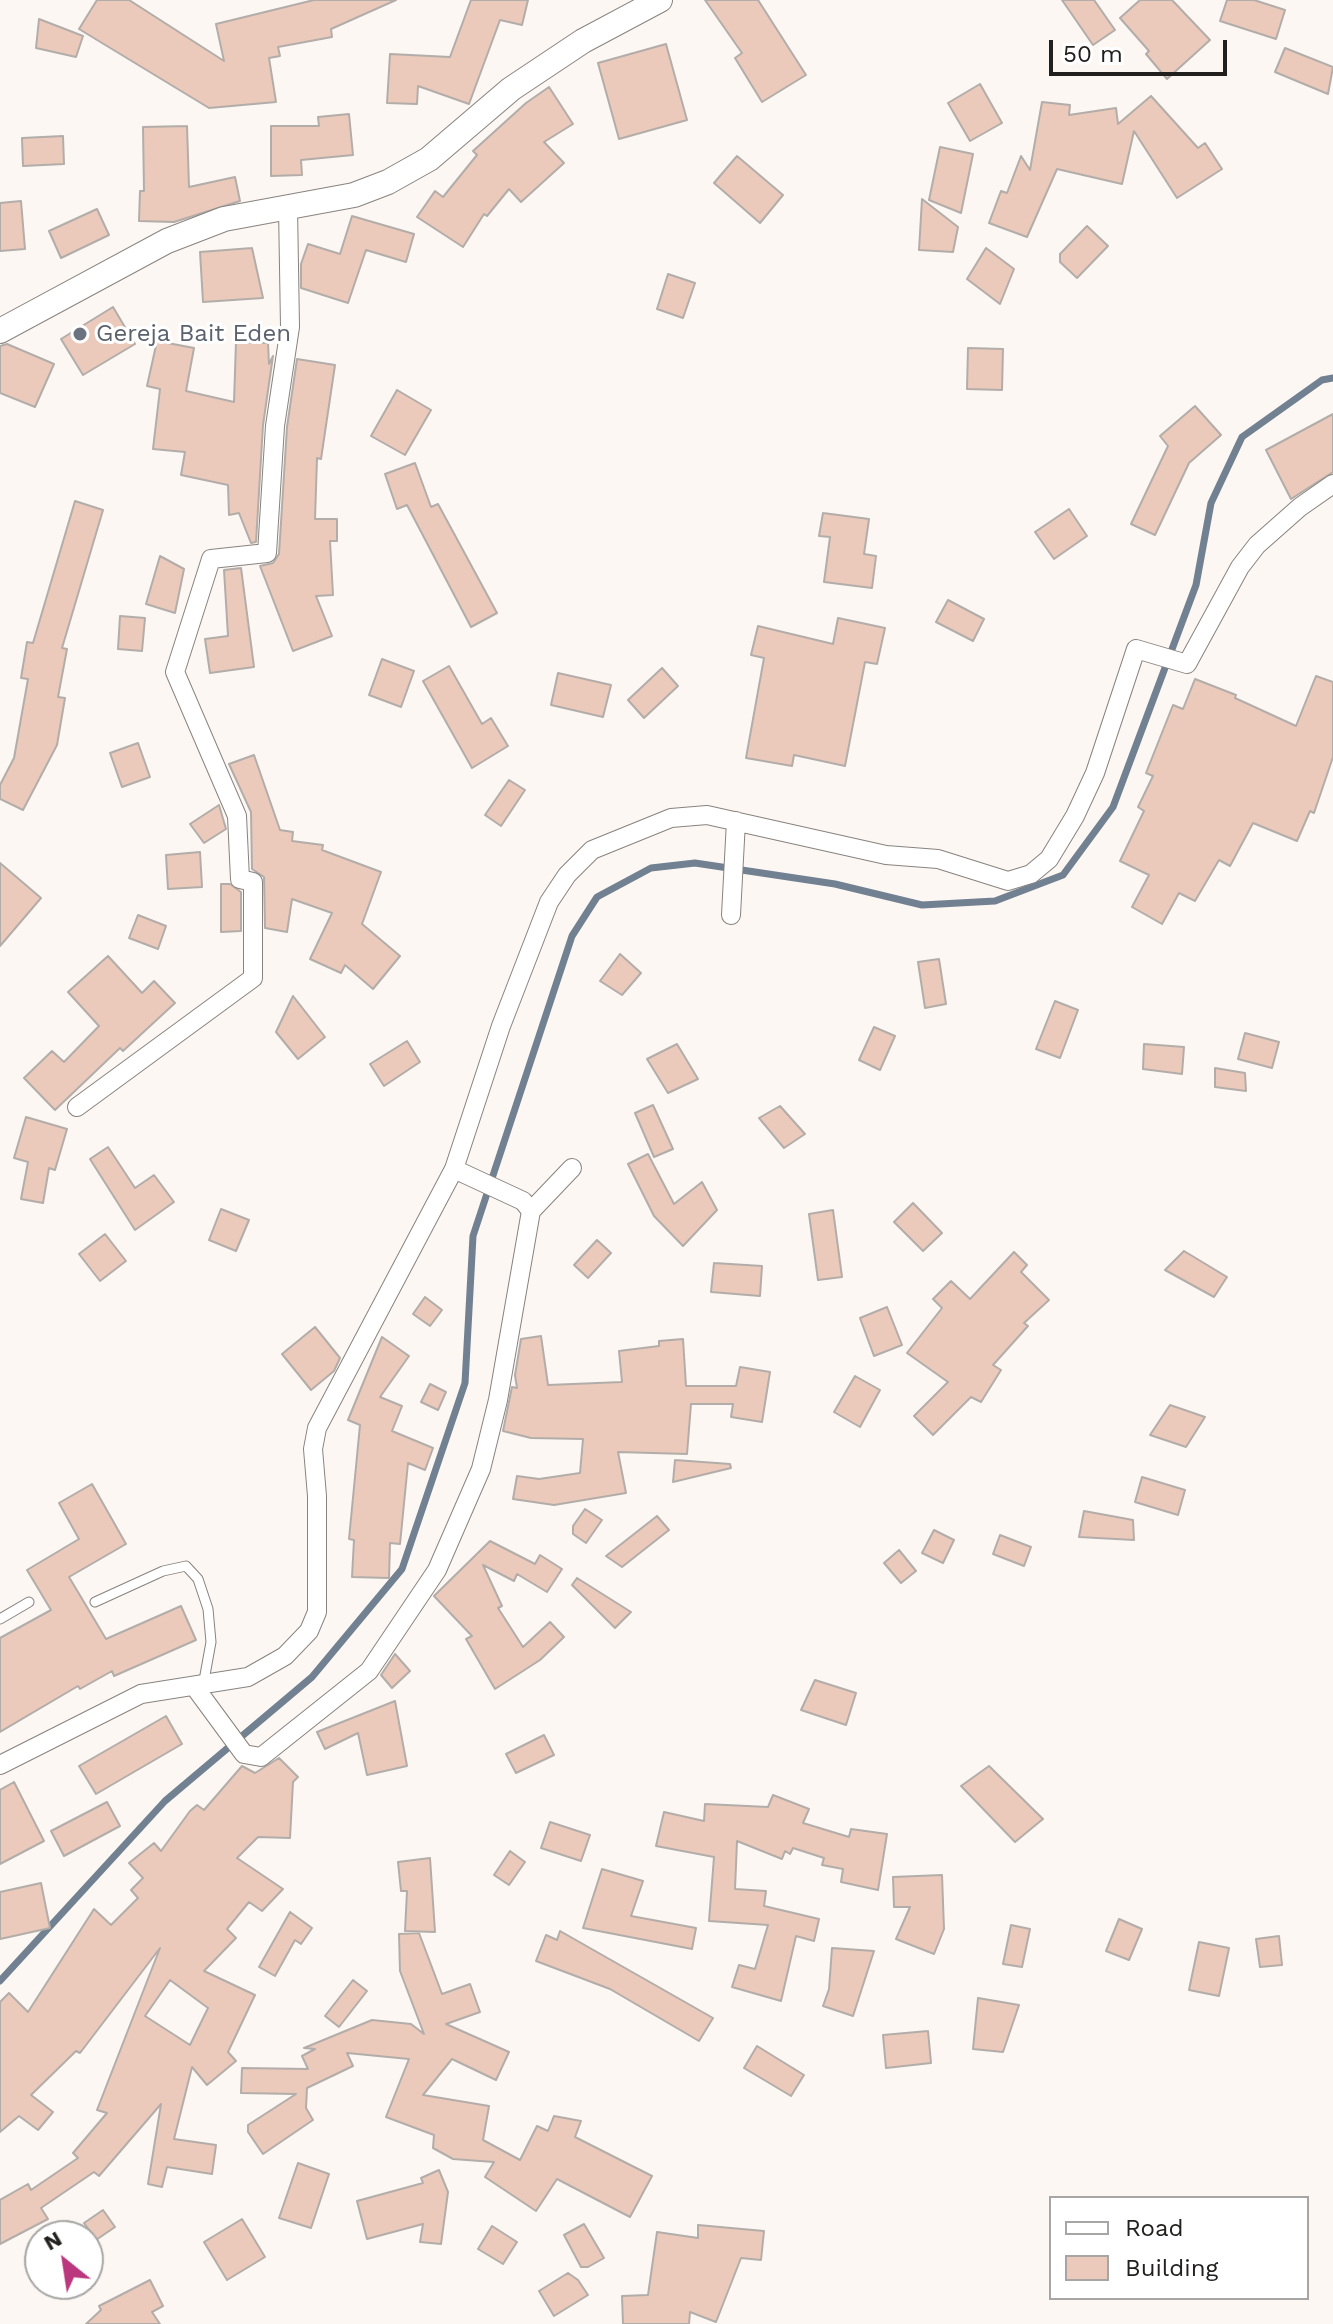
<!DOCTYPE html>
<html>
<head>
<meta charset="utf-8">
<style>
	body { margin:0 }
	#map { position:relative; width:1333px; height:2324px; overflow:hidden; background:#fdf7f3; font-family:"Work Sans",sans-serif }
	canvas { display:block }
	.legend { position:absolute; left:1049px; top:2196px; width:260px; height:104px; box-sizing:border-box; background:#fff; border:2px solid #a7a6a5; margin:0; padding:10px 14px; list-style:none; font-size:24px; color:#22201e }
	.legend li { display:flex; align-items:center; gap:16px; height:40px }
	.legend b { width:40px; border:2px solid #a7a6a5 }
	.north { position:absolute; left:24px; top:2220px; width:80px; height:80px; box-sizing:border-box; background:#fff; border:2px solid #a7a6a5; border-radius:50%; rotate:330deg; font-size:22px; font-weight:700; line-height:32px; text-align:center; color:#22201e }
	.north::after { content:''; display:block; margin:auto; width:28px; height:36px; background:#bb387f; clip-path:polygon(50% 0,100% 100%,50% 72%,0 100%) }
	.scale { position:absolute; left:1049px; top:40px; width:178px; height:36px; box-sizing:border-box; border:4px solid #22201e; border-top:0; padding-left:10px; font-size:24px; line-height:28px; white-space:nowrap; color:#22201e; -webkit-text-stroke:6px #fff; paint-order:stroke }
</style>
</head>
<body>
<div id="map">
<canvas width="1333" height="2324"></canvas>
<ul class="legend">
<li><b style="height:10px;background:#fff"></b>Road</li>
<li><b style="height:22px;background:#ebcabb"></b>Building</li>
</ul>
<div class="north">N</div>
<div class="scale">50 m</div>
</div>
<script>
const g = document.querySelector('canvas').getContext('2d');
g.lineJoin = 'round';
const shape = rows => new Path2D(rows.map(r => 'M' + r).join(''));
function strokePath(path, color, width, dash) { g.strokeStyle = color; g.lineWidth = width; g.lineCap = dash ? 'butt' : 'round'; g.setLineDash(dash || []); g.stroke(path); }
function fill(path, color) { g.fillStyle = color; g.fill(path, 'evenodd'); }
function write(font, color, halo, rows, align = 'center') {
  g.font = font + ' "Work Sans",sans-serif'; g.lineWidth = 6; g.setLineDash([]); g.textBaseline = 'middle'; g.strokeStyle = halo; g.fillStyle = color; for (const [text, x, y, turn = 0] of rows) {
    g.save(); g.translate(x, y); g.rotate((+turn || 0) * Math.PI / 180); g.textAlign = isNaN(turn) ? turn : align; if (halo) g.strokeText(text, 0, 0); g.fillText(text, 0, 0); g.restore();
  }
}
const stream = shape([
	[0,1981,165,1801,312,1677,402,1569,465,1383,473,1236,572,936,597,897,651,868,695,863,835,884,922,905,995,901,1063,875,1113,807,1196,585,1211,503,1242,437,1322,380,1333,378]
]);
const building = shape([
	[97,0,129,0,224,61,216,24,314,0,396,0,331,29,332,37,278,47,280,56,269,58,276,102,209,108,79,29,97,0],
	[471,0,528,0,522,25,500,20,469,104,418,86,417,104,387,103,390,54,450,57,471,0],
	[705,0,758,0,806,75,762,102,735,58,742,53,705,0],
	[1062,0,1094,0,1115,30,1093,45,1062,0],
	[1140,0,1172,0,1210,40,1167,79,1146,54,1149,51,1120,18,1140,0],
	[1227,0,1254,0,1285,10,1276,39,1220,21,1227,0],
	[39,19,83,36,76,57,36,48,39,19],
	[666,44,687,120,619,139,598,63,666,44],
	[1285,48,1333,67,1328,94,1275,72,1285,48],
	[980,84,1002,123,970,141,948,103,980,84],
	[549,87,573,124,544,142,564,163,521,202,509,189,487,216,484,214,463,247,417,217,435,191,443,197,477,155,473,151,526,103,549,87],
	[1151,96,1198,148,1205,143,1222,169,1177,198,1134,131,1122,184,1057,169,1027,237,989,223,1001,191,1007,193,1021,156,1030,170,1042,102,1070,105,1069,115,1116,108,1118,124,1151,96],
	[349,114,353,155,301,160,302,175,271,176,271,126,319,126,318,117,349,114],
	[187,126,189,187,235,177,240,201,174,222,139,221,140,191,144,191,143,127,187,126],
	[63,136,64,164,23,166,22,138,63,136],
	[940,147,973,154,961,213,929,200,940,147],
	[737,156,783,195,760,223,714,183,737,156],
	[922,199,958,227,953,252,919,250,922,199],
	[21,201,25,249,0,251,0,203,21,201],
	[97,209,109,235,61,258,49,231,97,209],
	[352,216,414,234,406,262,366,250,348,303,301,288,301,264,308,244,340,254,352,216],
	[1087,226,1108,246,1077,278,1060,262,1060,254,1087,226],
	[252,248,263,298,203,302,200,252,252,248],
	[986,248,1014,269,1000,304,967,279,986,248],
	[668,274,695,283,683,318,657,309,668,274],
	[113,307,135,344,83,375,61,339,113,307],
	[157,341,194,348,186,391,234,402,236,342,268,343,269,364,273,356,263,425,256,542,251,543,239,513,229,515,228,485,181,475,185,452,153,449,160,389,147,386,157,341],
	[7,344,54,364,35,407,0,393,0,346,7,344],
	[968,348,1003,349,1002,390,967,389,968,348],
	[297,359,335,365,321,459,317,458,315,519,337,519,337,541,330,541,333,595,316,596,332,636,293,651,260,566,273,563,279,554,287,427,297,359],
	[397,390,431,410,405,455,371,436,397,390],
	[1195,406,1221,435,1189,463,1155,535,1131,524,1168,446,1160,436,1195,406],
	[1333,414,1333,472,1291,499,1266,450,1333,414],
	[415,463,431,507,438,504,497,613,471,627,407,505,397,509,385,474,415,463],
	[75,501,103,510,62,648,67,649,58,697,65,698,57,745,23,810,0,799,0,785,14,758,28,679,21,678,27,642,33,643,75,501],
	[1069,509,1087,536,1054,559,1035,532,1069,509],
	[823,513,869,519,864,554,876,556,872,588,824,582,830,537,819,536,823,513],
	[160,556,184,569,175,613,146,604,160,556],
	[241,568,254,667,210,673,205,639,228,636,224,570,241,568],
	[948,600,984,619,973,641,936,622,948,600],
	[120,616,145,618,142,651,118,649,120,616],
	[838,618,885,628,877,664,865,662,845,766,794,755,792,766,746,758,764,658,751,655,758,626,833,644,838,618],
	[382,659,414,671,401,707,369,695,382,659],
	[449,666,482,724,491,718,508,746,472,768,423,681,449,666],
	[662,668,678,686,644,718,628,700,662,668],
	[558,673,611,685,603,717,551,705,558,673],
	[1316,676,1333,682,1333,757,1314,813,1310,811,1297,841,1253,823,1230,866,1219,860,1195,901,1179,893,1162,924,1132,907,1149,875,1120,861,1144,811,1138,807,1153,776,1146,773,1173,705,1183,709,1195,679,1236,695,1235,698,1296,726,1316,676],
	[138,743,150,777,122,787,110,753,138,743],
	[254,755,280,830,293,832,292,841,323,845,322,850,381,872,362,924,400,956,373,989,345,965,341,973,310,959,332,913,292,899,287,932,265,928,264,877,252,869,251,812,229,764,254,755],
	[509,780,525,790,501,826,485,815,509,780],
	[219,805,226,829,204,843,190,824,219,805],
	[200,852,202,887,168,889,166,855,200,852],
	[0,863,41,898,0,946,0,863],
	[221,884,230,884,241,892,241,931,221,932,221,884],
	[138,915,166,926,158,949,129,938,138,915],
	[620,954,641,973,622,995,600,981,620,954],
	[108,956,142,993,154,981,175,1003,123,1051,120,1048,55,1110,24,1078,52,1051,64,1062,99,1026,68,992,108,956],
	[939,959,946,1004,925,1008,918,962,939,959],
	[293,996,325,1037,298,1059,276,1032,293,996],
	[1055,1001,1078,1010,1060,1058,1036,1049,1055,1001],
	[874,1027,895,1036,880,1070,859,1060,874,1027],
	[1245,1033,1279,1042,1272,1068,1238,1059,1245,1033],
	[407,1041,420,1062,384,1086,370,1064,407,1041],
	[677,1044,698,1079,668,1093,647,1059,677,1044],
	[1144,1044,1184,1047,1182,1074,1143,1069,1144,1044],
	[1215,1068,1245,1073,1246,1091,1215,1087,1215,1068],
	[653,1105,673,1149,654,1157,635,1113,653,1105],
	[780,1106,805,1134,784,1148,759,1118,780,1106],
	[26,1117,67,1129,55,1170,49,1168,43,1203,21,1199,28,1162,14,1158,26,1117],
	[108,1147,135,1188,154,1175,174,1202,135,1230,90,1159,108,1147],
	[648,1154,674,1204,702,1182,717,1210,683,1246,654,1216,628,1164,648,1154],
	[913,1203,942,1233,923,1251,894,1222,913,1203],
	[221,1209,249,1220,236,1251,209,1240,221,1209],
	[833,1210,842,1277,818,1280,809,1214,833,1210],
	[105,1234,126,1261,100,1281,79,1254,105,1234],
	[597,1240,611,1253,588,1278,574,1265,597,1240],
	[1184,1251,1227,1277,1214,1297,1165,1270,1184,1251],
	[1014,1252,1027,1265,1021,1272,1049,1300,1024,1323,1028,1326,993,1365,1001,1370,981,1402,971,1397,933,1435,914,1416,948,1382,907,1353,942,1308,933,1299,951,1281,970,1299,1014,1252],
	[714,1263,762,1266,760,1296,711,1292,714,1263],
	[425,1297,442,1310,430,1326,413,1314,425,1297],
	[887,1307,902,1345,874,1356,860,1318,887,1307],
	[315,1327,340,1358,334,1371,311,1390,282,1354,315,1327],
	[541,1336,548,1385,622,1382,619,1351,659,1346,659,1341,683,1339,686,1386,736,1386,740,1367,770,1372,762,1422,731,1417,733,1404,691,1404,687,1454,618,1452,626,1493,554,1505,513,1499,517,1476,539,1479,580,1473,583,1439,531,1438,503,1431,512,1387,517,1388,515,1375,521,1339,541,1336],
	[382,1337,409,1356,380,1397,402,1406,392,1431,433,1448,425,1470,408,1463,400,1544,390,1543,389,1578,352,1577,354,1540,349,1539,360,1425,348,1420,382,1337],
	[855,1376,880,1390,860,1427,834,1412,855,1376],
	[430,1384,446,1392,438,1410,421,1402,430,1384],
	[1170,1405,1205,1417,1186,1447,1150,1435,1170,1405],
	[675,1460,730,1464,731,1468,673,1482,675,1460],
	[1142,1477,1185,1490,1178,1515,1135,1502,1142,1477],
	[92,1484,126,1544,69,1577,106,1639,181,1606,196,1640,114,1676,112,1671,80,1689,78,1686,0,1732,0,1638,51,1610,27,1570,79,1539,59,1503,92,1484],
	[585,1509,602,1520,586,1543,573,1534,573,1526,585,1509],
	[1084,1511,1133,1520,1134,1540,1079,1537,1084,1511],
	[657,1516,669,1530,622,1567,606,1556,657,1516],
	[934,1530,954,1540,943,1563,922,1553,934,1530],
	[1000,1535,1031,1547,1024,1566,993,1554,1000,1535],
	[490,1541,535,1564,540,1555,562,1569,547,1592,517,1574,514,1581,483,1565,502,1606,498,1608,523,1647,550,1622,564,1637,540,1660,495,1689,466,1639,472,1636,434,1596,490,1541],
	[899,1550,916,1571,901,1583,884,1563,899,1550],
	[577,1578,631,1612,615,1628,572,1585,577,1578],
	[395,1654,410,1671,392,1688,381,1675,395,1654],
	[815,1680,856,1693,846,1725,801,1710,815,1680],
	[395,1701,407,1766,367,1775,358,1733,325,1749,317,1732,395,1701],
	[166,1716,182,1744,96,1794,79,1766,166,1716],
	[544,1735,554,1755,516,1773,506,1754,544,1735],
	[279,1758,298,1777,293,1782,290,1838,258,1837,237,1858,283,1889,262,1911,249,1902,227,1929,236,1938,204,1971,255,1995,228,2052,236,2061,207,2085,192,2067,174,2139,216,2145,212,2174,167,2167,162,2187,148,2184,161,2104,99,2176,94,2172,41,2208,48,2219,0,2244,0,2200,28,2184,31,2190,78,2158,73,2153,107,2113,97,2110,160,1948,80,2053,76,2051,31,2095,53,2112,38,2130,19,2116,0,2132,0,2002,9,1993,28,2012,94,1909,111,1925,138,1898,131,1890,143,1878,129,1863,154,1843,161,1851,190,1811,197,1805,204,1810,242,1766,255,1773,279,1758],
	[170,1980,208,2008,190,2045,145,2016,170,1980],
	[989,1766,1043,1819,1015,1842,961,1786,989,1766],
	[14,1782,44,1841,0,1864,0,1790,14,1782],
	[773,1795,809,1809,803,1823,849,1837,851,1829,887,1834,878,1890,841,1882,843,1869,822,1865,824,1858,793,1848,790,1854,785,1851,782,1859,737,1841,735,1889,766,1891,764,1906,819,1919,814,1941,796,1936,781,2001,732,1987,739,1965,755,1969,768,1925,709,1921,714,1857,656,1846,664,1812,704,1821,705,1804,768,1807,773,1795],
	[107,1802,120,1826,64,1856,51,1831,107,1802],
	[550,1822,590,1835,581,1861,541,1848,550,1822],
	[510,1851,525,1862,509,1885,494,1875,510,1851],
	[430,1858,435,1932,405,1931,407,1891,401,1891,398,1862,430,1858],
	[602,1869,643,1881,631,1916,696,1928,692,1949,583,1928,602,1869],
	[942,1875,944,1929,934,1954,896,1939,910,1907,894,1907,893,1877,942,1875],
	[41,1883,50,1928,0,1939,0,1892,41,1883],
	[290,1912,312,1928,301,1944,295,1940,275,1976,259,1967,290,1912],
	[1119,1919,1142,1929,1129,1960,1106,1951,1119,1919],
	[1011,1925,1030,1929,1022,1967,1003,1964,1011,1925],
	[560,1931,713,2018,699,2041,610,1989,536,1961,546,1935,557,1940,560,1931],
	[419,1933,442,1994,470,1984,480,2012,446,2024,509,2052,496,2080,452,2059,423,2095,489,2106,483,2140,520,2160,537,2126,548,2131,554,2116,581,2121,575,2137,652,2176,630,2217,557,2179,536,2211,485,2177,494,2162,453,2159,433,2148,434,2135,386,2117,409,2059,347,2053,353,2066,307,2088,306,2108,313,2120,263,2154,248,2132,248,2125,296,2094,241,2093,242,2068,308,2069,302,2056,315,2049,304,2048,372,2020,411,2024,424,2034,400,1971,399,1934,419,1933],
	[1279,1936,1282,1965,1260,1967,1256,1939,1279,1936],
	[1199,1942,1229,1948,1219,1996,1189,1990,1199,1942],
	[832,1948,874,1951,853,2016,823,2006,829,1989,832,1948],
	[353,1980,367,1991,339,2027,325,2016,353,1980],
	[978,1998,1019,2005,1003,2052,973,2049,978,1998],
	[928,2031,931,2063,886,2068,883,2035,928,2031],
	[757,2046,804,2075,791,2096,744,2068,757,2046],
	[298,2163,329,2174,311,2228,279,2218,298,2163],
	[439,2170,448,2192,441,2244,420,2242,423,2224,367,2239,357,2201,423,2183,421,2178,439,2170],
	[103,2210,115,2227,96,2240,84,2223,103,2210],
	[242,2219,265,2257,227,2280,204,2242,242,2219],
	[584,2224,604,2258,588,2267,581,2267,564,2235,584,2224],
	[698,2225,764,2231,761,2260,741,2258,716,2322,690,2312,689,2324,623,2324,622,2296,648,2295,657,2232,698,2238,698,2225],
	[492,2226,517,2242,503,2264,478,2249,492,2226],
	[568,2273,578,2280,588,2295,554,2316,539,2291,568,2273],
	[150,2280,163,2306,152,2312,160,2324,86,2324,101,2310,99,2306,150,2280]
]);
const service = shape([
	[95,1602,163,1571,186,1566,198,1579,208,1609,211,1642,203,1686],
	[0,1619,29,1602]
]);
const minor = shape([
	[731,915,736,821],
	[77,1107,253,978,253,882,240,879,237,816,175,672,211,559,267,553,275,426,290,327,288,207],
	[531,1211,572,1168],
	[194,1686,244,1754,261,1757,369,1671,437,1570,481,1469,498,1400,531,1211,523,1201,454,1169],
	[0,1765,141,1694,248,1677,285,1656,309,1631,317,1612,317,1496,313,1449,317,1428,454,1169,501,1026,549,902,567,875,592,850,671,818,707,815,886,855,938,859,1008,881,1031,874,1049,859,1075,816,1095,773,1136,649,1187,664,1240,567,1257,545,1300,507,1333,484]
]);
const tertiary = shape([
	[0,331,167,241,224,219,354,195,388,182,429,159,511,89,583,41,660,0]
]);
const markers = [
	[80,334,8,"#6b7280"]
];
const worshipNames = [
	["Gereja Bait Eden",96,334]
];
strokePath(stream, '#718191', 7);
fill(building, '#ebcabb');
strokePath(building, '#b3adaa', 2);
strokePath(service, '#88837f', 11);
strokePath(minor, '#88837f', 20);
strokePath(tertiary, '#88837f', 26);
strokePath(service, '#fff', 9);
strokePath(minor, '#fff', 18);
strokePath(tertiary, '#fff', 24);
for (const [x, y, r, color] of markers) { const dot = new Path2D(); dot.arc(x, y, r, 0, 2 * Math.PI); g.fillStyle = color; g.fill(dot); strokePath(dot, '#fff', 3); }
write('24px', '#5b616d', '#fff', worshipNames, 'left');
</script>
</body>
</html>
